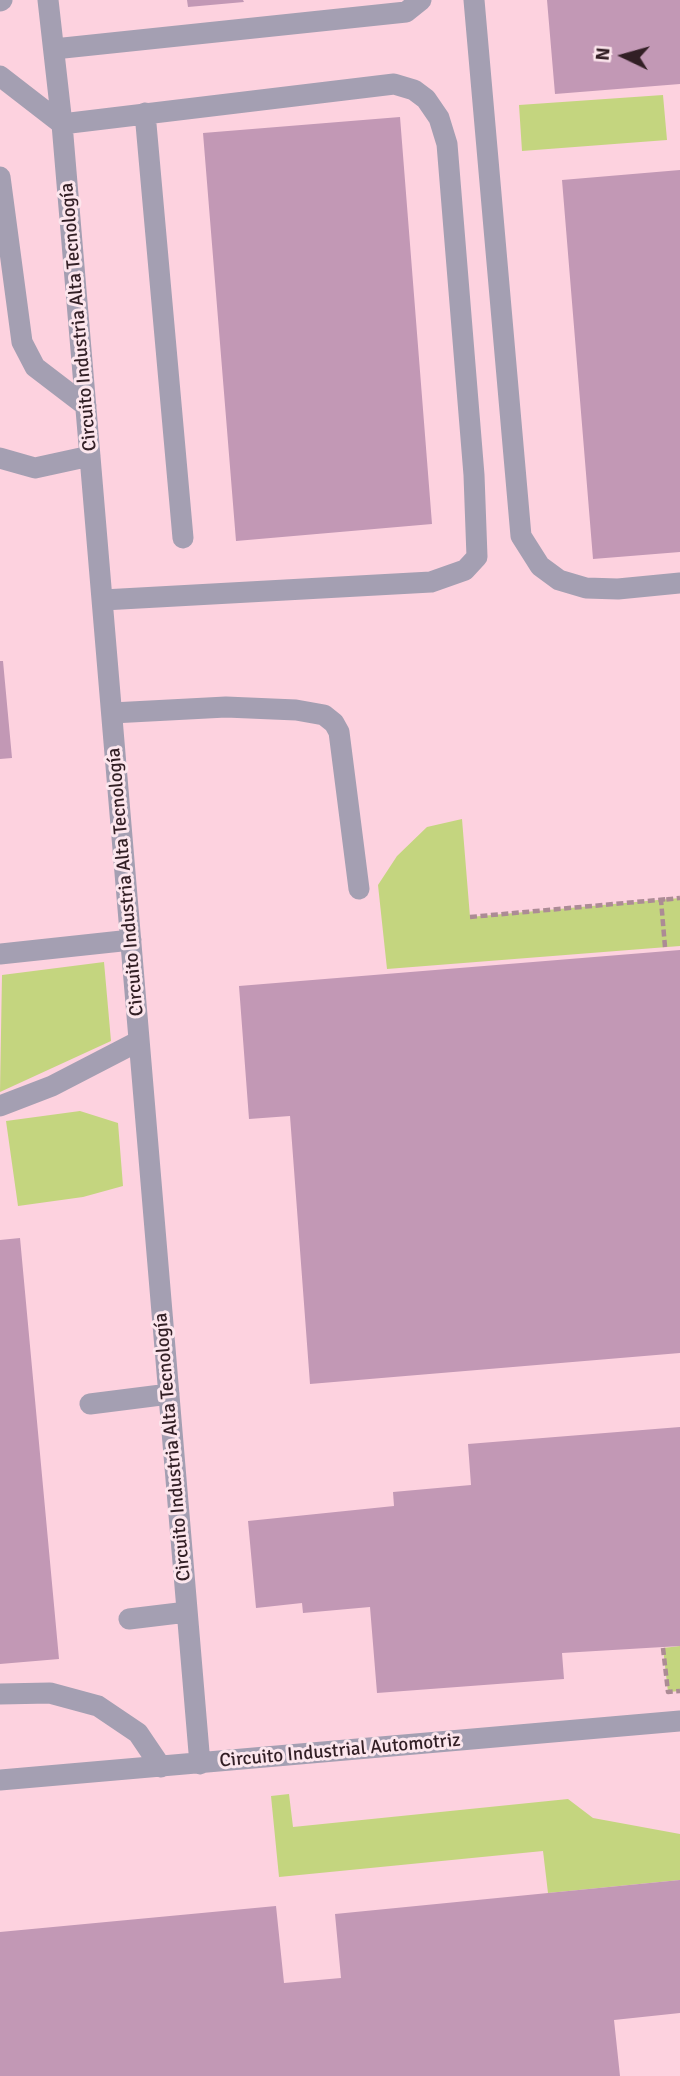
<!DOCTYPE html>
<html>
<head>
<meta charset="utf-8">
<style>
	body { margin:0 }
	#map { position:relative; width:680px; height:2076px; overflow:hidden; background:#fdd2df; font-family:Signika,sans-serif }
	canvas { display:block }
	.north { position:absolute; left:589px; top:21px; width:70px; height:70px; -webkit-text-stroke:5px #fce6ed; paint-order:stroke; rotate:275deg; font-size:19px; font-weight:700; line-height:28px; text-align:center; color:#321f25 }
	.north::after { content:''; display:block; margin:auto; width:24px; height:32px; background:#321f25; clip-path:polygon(50% 0,100% 100%,50% 72%,0 100%) }
</style>
</head>
<body>
<div id="map">
<canvas width="680" height="2076"></canvas>
<div class="north">N</div>
</div>
<script>
const g = document.querySelector('canvas').getContext('2d');
g.lineJoin = 'round';
function fill(path, color) { g.fillStyle = color; g.fill(path, 'evenodd'); }
const shape = rows => new Path2D(rows.map(r => 'M' + r).join(''));
function strokePath(path, color, width, dash) { g.strokeStyle = color; g.lineWidth = width; g.lineCap = dash ? 'butt' : 'round'; g.setLineDash(dash || []); g.stroke(path); }
function write(font, color, halo, rows, align = 'center') {
  g.font = font + ' Signika,sans-serif'; g.lineWidth = 6; g.setLineDash([]); g.textBaseline = 'middle'; g.strokeStyle = halo; g.fillStyle = color; for (const [text, x, y, turn = 0] of rows) {
    g.save(); g.translate(x, y); g.rotate((+turn || 0) * Math.PI / 180); g.textAlign = isNaN(turn) ? turn : align; if (halo) g.strokeText(text, 0, 0); g.fillText(text, 0, 0); g.restore();
  }
}
const green = shape([
	[663,95,667,140,522,151,519,105],
	[462,819,470,917,680,898,680,946,387,969,378,885,397,856,427,827],
	[104,962,111,1041,0,1092,2,975],
	[80,1111,118,1123,123,1186,83,1197,18,1206,6,1121],
	[680,1646,680,1691,668,1692,663,1648],
	[289,1794,293,1827,568,1799,593,1818,680,1834,680,1880,548,1893,543,1851,279,1877,271,1796]
]);
const building = shape([
	[187,0,243,0,244,2,188,7],
	[547,0,680,0,680,84,555,94],
	[400,117,432,524,236,541,203,133],
	[680,170,680,552,593,559,562,180],
	[0,661,3,661,12,758,0,759],
	[680,950,680,1353,310,1384,290,1116,249,1119,239,986],
	[20,1238,59,1659,0,1664,0,1240],
	[680,1427,680,1646,562,1653,564,1679,377,1693,370,1607,303,1613,302,1603,256,1608,248,1521,394,1506,393,1492,471,1485,468,1444],
	[680,1880,680,2013,614,2020,620,2076,0,2076,0,1932,276,1906,284,1983,341,1978,335,1914]
]);
const path = shape([
	[470,917,669,899],
	[665,947,661,900,680,898],
	[663,1648,668,1692,680,1691]
]);
const minor = shape([
	[48,0,62,124,200,1764],
	[474,0,521,536,540,566,559,580,586,588,618,589,680,583],
	[0,1,2,0],
	[54,49,406,12,421,0],
	[0,76,62,124,394,84,414,90,426,99,439,118,447,144,474,475,477,557,465,570,431,582,103,600],
	[145,113,183,538],
	[0,177,22,342,35,367,86,406],
	[0,458,35,468,90,456],
	[112,713,226,707,296,710,324,715,334,723,339,732,359,889],
	[0,954,131,940],
	[0,1106,52,1086,139,1041],
	[90,1404,169,1394],
	[129,1619,187,1612],
	[0,1694,50,1693,98,1706,138,1733,161,1767],
	[0,1780,680,1721]
]);
const streetNames = [
	["Circuito Industria Alta Tecnología",79,317,-95],
	["Circuito Industria Alta Tecnología",126,882,-95],
	["Circuito Industria Alta Tecnología",173,1447,-95],
	["Circuito Industrial Automotriz",340,1751,-5]
];
fill(green, '#c4d57f');
fill(building, '#c298b5');
strokePath(path, '#ac8b95', 4.5, [7, 3.5]);
strokePath(minor, '#a49fb2', 21);
write('19px', '#321f25', '#fce6ed', streetNames);
</script>
</body>
</html>
